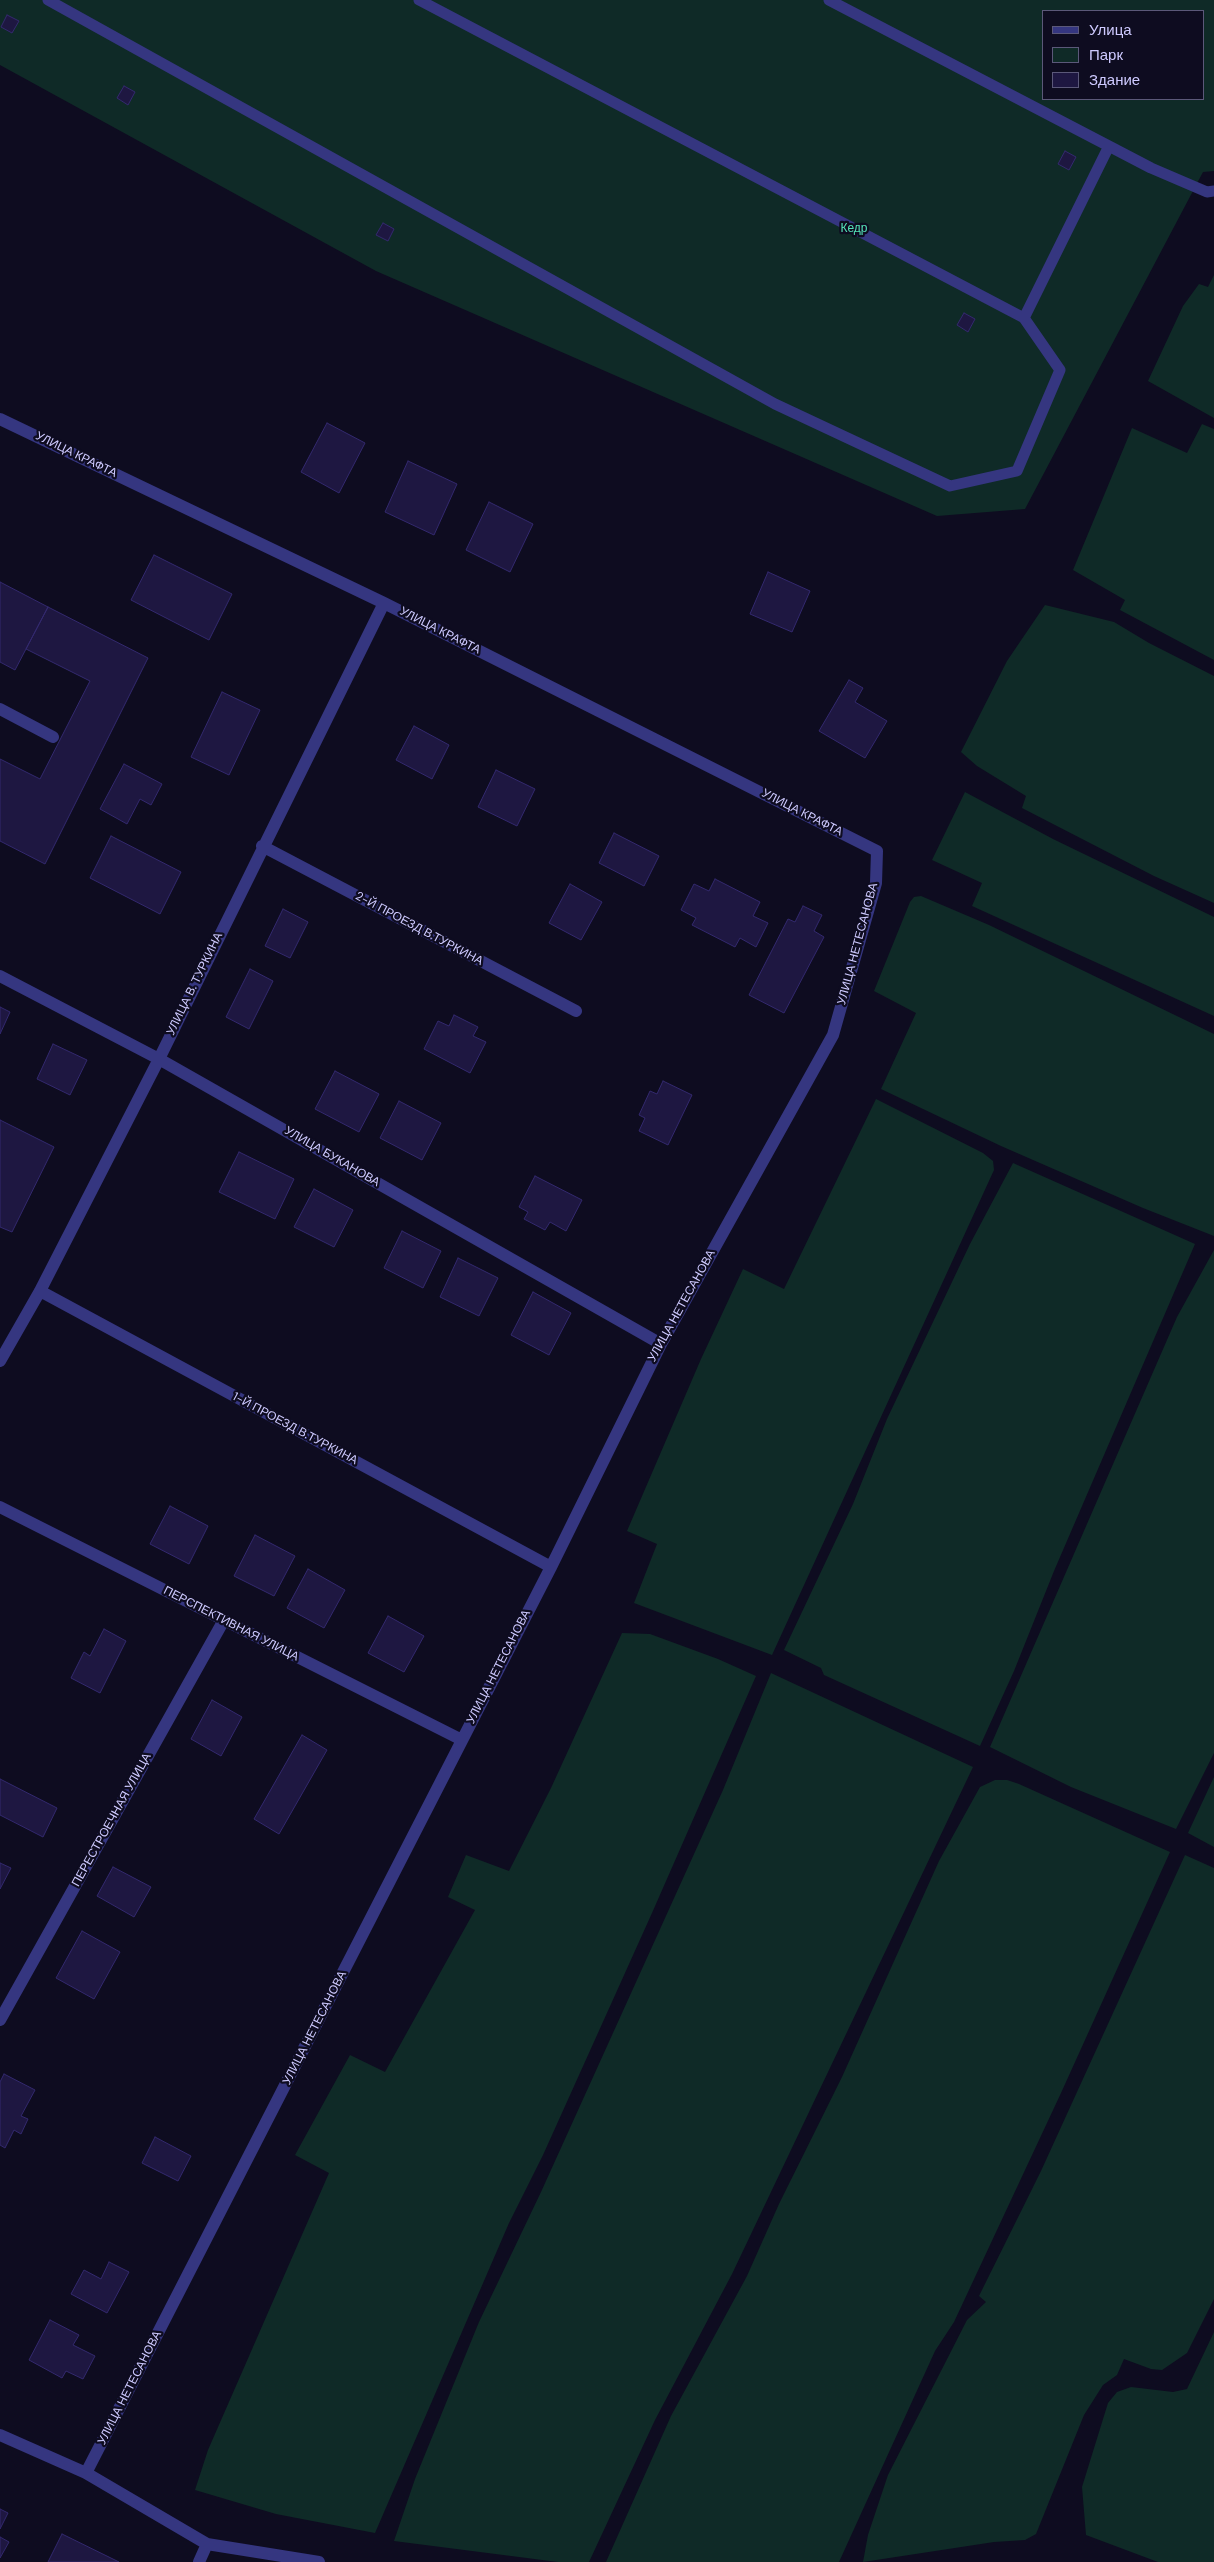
<!DOCTYPE html>
<html>
<head>
<meta charset="utf-8">
<style>
	body { margin:0 }
	#map { position:relative; width:1214px; height:2562px; overflow:hidden; background:#0e0c20; font-family:"DM Sans",sans-serif }
	canvas { display:block }
	.legend { position:absolute; left:1042px; top:10px; width:162px; height:90px; box-sizing:border-box; background:#0e0c20; border:1px solid #5b5879; margin:0; padding:6px 9px; list-style:none; font-size:15px; color:#cecaff }
	.legend li { display:flex; align-items:center; gap:10px; height:25px }
	.legend b { width:25px; border:1px solid #5b5879 }
</style>
</head>
<body>
<div id="map">
<canvas width="1214" height="2562"></canvas>
<ul class="legend">
<li><b style="height:6px;background:#353680"></b>Улица</li>
<li><b style="height:14px;background:#0f2a27"></b>Парк</li>
<li><b style="height:14px;background:#1e1741"></b>Здание</li>
</ul>
</div>
<script>
const g = document.querySelector('canvas').getContext('2d');
g.lineJoin = 'round';
function fill(path, color) { g.fillStyle = color; g.fill(path, 'evenodd'); }
const shape = rows => new Path2D(rows.map(r => 'M' + r).join(''));
function strokePath(path, color, width, dash) { g.strokeStyle = color; g.lineWidth = width; g.lineCap = dash ? 'butt' : 'round'; g.setLineDash(dash || []); g.stroke(path); }
function write(font, color, halo, rows, align = 'center') {
  g.font = font + ' "DM Sans",sans-serif'; g.lineWidth = 4.5; g.setLineDash([]); g.textBaseline = 'middle'; g.strokeStyle = halo; g.fillStyle = color; for (const [text, x, y, turn = 0] of rows) {
    g.save(); g.translate(x, y); g.rotate((+turn || 0) * Math.PI / 180); g.textAlign = isNaN(turn) ? turn : align; if (halo) g.strokeText(text, 0, 0); g.fillText(text, 0, 0); g.restore();
  }
}
const green = shape([
	[0,0,1214,0,1214,171,1203,172,1025,509,937,516,376,271,0,65],
	[1043,11,1203,11,1203,99,1043,99],
	[1214,275,1214,418,1148,381,1183,306,1199,284,1208,287],
	[1202,424,1214,429,1214,660,1120,610,1125,600,1073,570,1132,428,1187,453],
	[1045,605,1114,622,1149,643,1214,676,1214,903,1154,876,1022,808,1026,796,977,766,961,752,1007,661],
	[965,792,1053,839,1214,917,1214,1016,972,906,982,883,932,860],
	[921,896,989,925,1214,1034,1214,1236,1143,1208,1001,1146,881,1089,916,1013,874,991,910,902,914,897],
	[876,1099,983,1153,993,1161,994,1170,772,1655,634,1603,657,1544,627,1531,701,1359,743,1269,784,1289],
	[1013,1163,1195,1244,1054,1571,1014,1671,980,1746,824,1675,821,1668,784,1650,853,1504,887,1419,970,1244],
	[1214,1250,1214,1753,1176,1829,1071,1787,990,1747,1177,1317],
	[622,1633,650,1634,718,1659,756,1676,652,1913,543,2155,509,2223,375,2533,276,2514,195,2490,208,2450,329,2173,295,2155,350,2055,385,2072,475,1910,448,1897,466,1855,509,1871,551,1788],
	[771,1673,973,1767,732,2274,655,2420,589,2562,558,2562,394,2541,415,2479,479,2322,541,2192,723,1790],
	[1214,1777,1214,1847,1188,1833],
	[995,1780,1007,1780,1019,1784,1170,1852,1061,2093,954,2322,935,2351,839,2562,606,2562,671,2416,747,2276,779,2204,842,2077,939,1861,980,1787],
	[1185,1855,1214,1868,1214,2299,1187,2353,1162,2370,1151,2369,1124,2359,1117,2375,1103,2385,1084,2415,1036,2534,1025,2540,994,2542,863,2562,868,2535,888,2475,967,2320,986,2302,979,2296,1041,2171],
	[1214,2332,1214,2562,1158,2562,1086,2535,1082,2487,1108,2403,1117,2392,1131,2387,1173,2392,1187,2389]
]);
const building = shape([
	[7,15,19,21,12,33,1,27,7,15],
	[124,86,135,92,128,105,117,98,124,86],
	[1065,151,1076,157,1069,170,1058,164,1065,151],
	[383,223,394,229,388,241,376,235,383,223],
	[964,313,975,319,968,332,957,325,964,313],
	[327,423,365,443,339,493,301,472,327,423],
	[408,461,457,484,434,535,385,512,408,461],
	[489,502,533,524,510,572,466,550,489,502],
	[154,555,232,594,209,640,131,600,154,555],
	[768,572,810,591,792,632,750,614,768,572],
	[0,582,48,607,15,670,0,662,0,582],
	[48,607,148,658,45,864,0,841,0,759,40,779,90,681,26,649,48,607],
	[849,680,863,688,855,702,887,721,865,758,819,731,849,680],
	[222,692,260,710,229,775,191,757,222,692],
	[414,726,449,745,432,779,396,760,414,726],
	[124,764,162,784,151,805,140,799,127,824,100,809,124,764],
	[496,770,535,789,517,826,478,807,496,770],
	[614,833,659,856,644,886,599,863,614,833],
	[111,836,181,872,160,914,90,878,111,836],
	[715,879,760,902,753,916,768,923,756,947,740,938,735,947,692,925,696,918,681,910,694,884,709,891,715,879],
	[570,884,602,902,581,940,549,923,570,884],
	[803,906,822,915,814,931,824,937,784,1013,749,995,788,919,795,922,803,906],
	[283,909,308,922,290,958,265,946,283,909],
	[250,969,273,981,249,1029,226,1017,250,969],
	[0,1007,10,1012,0,1034,0,1007],
	[454,1015,478,1027,473,1036,486,1042,470,1073,424,1049,438,1021,449,1026,454,1015],
	[53,1044,87,1060,70,1095,37,1079,53,1044],
	[335,1071,379,1094,359,1132,315,1109,335,1071],
	[663,1081,692,1095,668,1145,639,1131,645,1118,639,1115,650,1091,657,1094,663,1081],
	[399,1101,441,1123,422,1160,380,1138,399,1101],
	[0,1120,54,1147,12,1232,0,1227,0,1120],
	[239,1152,294,1179,275,1219,219,1192,239,1152],
	[535,1176,582,1200,566,1231,550,1222,545,1230,524,1219,528,1212,519,1207,535,1176],
	[314,1189,353,1210,334,1247,294,1227,314,1189],
	[402,1231,441,1251,423,1288,384,1268,402,1231],
	[458,1258,498,1278,479,1316,440,1297,458,1258],
	[533,1292,571,1313,549,1355,511,1335,533,1292],
	[170,1506,208,1526,189,1564,150,1544,170,1506],
	[255,1535,295,1556,274,1596,234,1576,255,1535],
	[308,1569,345,1590,324,1628,287,1608,308,1569],
	[388,1616,424,1636,404,1672,368,1653,388,1616],
	[104,1629,126,1641,100,1693,71,1678,84,1652,90,1656,104,1629],
	[212,1700,242,1717,221,1756,191,1739,212,1700],
	[302,1735,327,1750,279,1834,254,1819,302,1735],
	[0,1779,57,1808,43,1837,0,1815,0,1779],
	[0,1863,11,1868,0,1889,0,1863],
	[113,1867,151,1887,134,1917,97,1896,113,1867],
	[82,1931,120,1952,94,1999,56,1978,82,1931],
	[4,2074,35,2090,21,2116,28,2119,21,2134,14,2130,5,2148,0,2145,0,2082,4,2074],
	[155,2137,191,2156,178,2181,142,2163,155,2137],
	[109,2262,129,2272,107,2313,71,2294,84,2270,101,2279,109,2262],
	[50,2320,79,2335,73,2345,95,2356,83,2379,66,2371,62,2378,29,2360,50,2320],
	[0,2509,8,2513,0,2529,0,2509],
	[62,2534,119,2562,48,2562,62,2534],
	[0,2537,9,2542,0,2558,0,2537]
]);
const service = shape([
	[48,0,775,404,950,486,1017,471,1060,370,1024,318,1109,146],
	[419,0,1024,318],
	[829,0,1151,168,1207,192,1214,191]
]);
const minor = shape([
	[0,419,384,603,877,851,876,883,833,1035,661,1344,551,1567,86,2473],
	[0,709,53,737],
	[262,846,576,1011],
	[0,976,159,1059,661,1344],
	[40,1291,551,1567],
	[0,1361,40,1291,159,1059,384,603],
	[0,1507,462,1740],
	[0,2020,224,1620],
	[0,2435,86,2473,207,2544,319,2562],
	[199,2562,207,2544]
]);
const parkNames = [
	["Кедр",854,229]
];
const streetNames = [
	["УЛИЦА КРАФТА",76,455,26],
	["УЛИЦА КРАФТА",440,631,27],
	["УЛИЦА КРАФТА",802,813,27],
	["2-Й ПРОЕЗД В.ТУРКИНА",419,929,28],
	["УЛИЦА НЕТЕСАНОВА",858,944,-75],
	["УЛИЦА В. ТУРКИНА",195,984,-64],
	["УЛИЦА БУКАНОВА",332,1157,30],
	["УЛИЦА НЕТЕСАНОВА",682,1306,-61],
	["1-Й ПРОЕЗД В.ТУРКИНА",295,1429,28],
	["ПЕРСПЕКТИВНАЯ УЛИЦА",231,1624,27],
	["УЛИЦА НЕТЕСАНОВА",499,1667,-63],
	["ПЕРЕСТРОЕЧНАЯ УЛИЦА",112,1820,-61],
	["УЛИЦА НЕТЕСАНОВА",315,2028,-63],
	["УЛИЦА НЕТЕСАНОВА",130,2388,-63]
];
fill(green, '#0f2a27');
fill(building, '#1e1741');
strokePath(building, '#33296e', 1);
strokePath(service, '#353680', 11);
strokePath(minor, '#353680', 12);
write('12px', '#54e2b8', '#0e0c20', parkNames);
write('12px', '#cecaff', '#0e0c20', streetNames);
</script>
</body>
</html>
